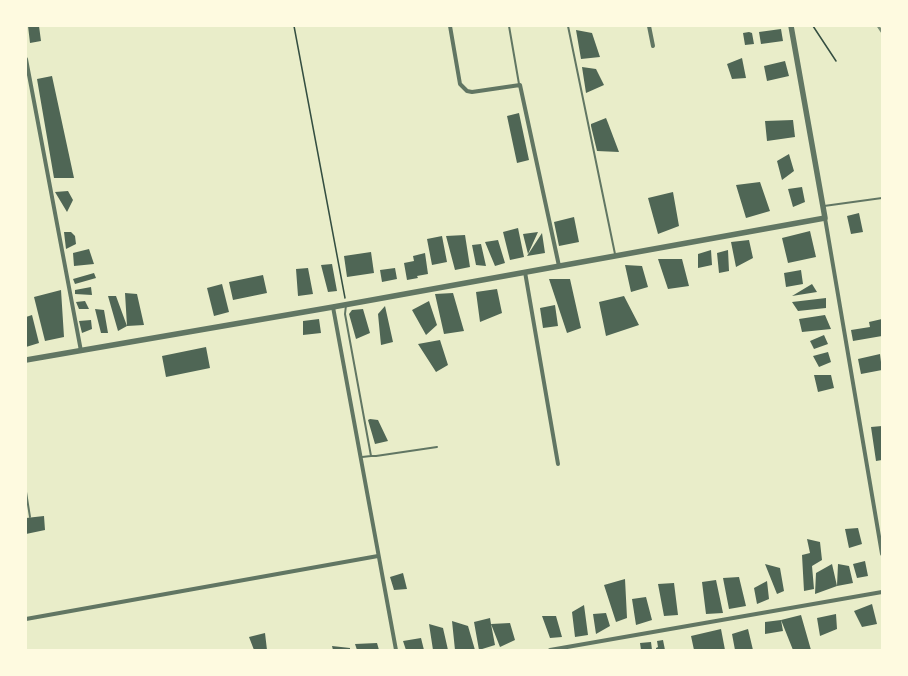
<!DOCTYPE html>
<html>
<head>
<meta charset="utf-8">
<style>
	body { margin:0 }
	#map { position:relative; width:908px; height:676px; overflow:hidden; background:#e9edc9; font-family:"PT Sans Narrow",sans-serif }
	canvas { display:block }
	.frame { position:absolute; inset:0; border:27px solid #fefae0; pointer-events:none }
</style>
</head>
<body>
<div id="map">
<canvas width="908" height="676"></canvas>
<div class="frame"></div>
</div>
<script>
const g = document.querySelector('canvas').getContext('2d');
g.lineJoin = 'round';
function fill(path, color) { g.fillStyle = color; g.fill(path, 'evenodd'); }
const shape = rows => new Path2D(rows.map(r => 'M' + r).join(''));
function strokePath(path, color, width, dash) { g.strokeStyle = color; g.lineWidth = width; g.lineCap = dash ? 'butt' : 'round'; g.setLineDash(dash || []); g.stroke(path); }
const building = shape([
	[28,26,39,26,41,41,30,43],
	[781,29,783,41,761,44,759,32],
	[576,30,592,33,600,57,581,59],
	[749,32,752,33,754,44,745,45,743,33],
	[742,58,746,78,732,79,727,64],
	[785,61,789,76,767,81,764,66],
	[582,67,596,69,604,85,586,93],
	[52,76,74,178,54,178,37,79],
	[519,113,529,160,517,163,507,116],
	[606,118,608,123,619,152,597,151,591,126,591,124],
	[793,120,795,137,767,141,765,121],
	[789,154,794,171,782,180,777,161],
	[760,182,770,211,746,218,736,185],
	[802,187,805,202,793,207,788,189],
	[68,191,73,200,67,212,55,192],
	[673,192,679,226,658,234,648,198],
	[859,213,863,232,851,234,847,216],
	[574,217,579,242,559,246,554,222],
	[518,228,524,257,510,260,503,232],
	[810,231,816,257,788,263,782,238],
	[64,232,71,232,75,236,76,244,66,249],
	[538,232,528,254,523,234],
	[542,233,545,253,527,256],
	[465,235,470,267,455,270,446,236],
	[442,236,447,262,432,265,427,239],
	[498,240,505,263,495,266,485,242],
	[749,240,753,258,736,267,731,242],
	[481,244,486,266,476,265,472,245],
	[89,249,94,264,74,266,73,253],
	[711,250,712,265,698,268,698,254],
	[728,250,729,271,719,273,717,253],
	[371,252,374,273,347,277,344,256],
	[425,253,428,274,417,276,418,278,407,280,404,263,414,261,413,256],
	[658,259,682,259,689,286,668,289],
	[332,264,337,291,328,292,321,265],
	[625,265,642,266,648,287,631,292],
	[308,268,313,294,298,296,296,269],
	[395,268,397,279,382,282,380,270],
	[801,270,803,284,786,287,784,273],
	[94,273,96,278,75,284,73,279],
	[263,275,267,293,233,300,229,282],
	[549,279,570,279,581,328,567,333],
	[222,284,229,312,214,316,207,288],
	[812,284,817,292,792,296],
	[91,287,92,295,75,294,75,290],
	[497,289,502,313,480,322,476,292],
	[61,290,64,337,45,341,34,297],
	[125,293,137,294,144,325,127,326,118,331,108,296,116,296,127,326],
	[453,293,464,331,444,334,435,294],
	[624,296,639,325,606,336,599,302],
	[826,298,826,308,798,311,792,302],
	[85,301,89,309,79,309,76,302],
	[429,301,437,325,426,335,412,310],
	[555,305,558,326,543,328,540,308],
	[385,306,393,342,381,345,378,314],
	[95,309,104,310,108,333,101,333],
	[363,309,370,333,356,339,349,314,352,310],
	[32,315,39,343,26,347,26,317],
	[825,315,831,329,802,332,799,319],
	[319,319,321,333,303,335,303,321],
	[882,319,882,336,853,341,851,330,870,327,869,322],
	[91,320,92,329,82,333,79,321],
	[824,335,828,344,814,349,810,341],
	[440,340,448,365,436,372,418,344],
	[206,347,210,368,166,377,162,356],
	[828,352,831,362,819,367,813,356],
	[880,354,882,370,861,374,858,359],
	[814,375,831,375,834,388,818,392],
	[370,419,378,420,388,441,375,444,368,420],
	[882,426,882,460,876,461,871,427],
	[44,516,45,530,26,534,26,518],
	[858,528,862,544,849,548,845,529],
	[807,539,820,542,822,560,812,566,814,589,804,591,802,555,810,553],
	[865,561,868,576,857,578,853,564],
	[765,564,780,568,784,591,777,594],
	[832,564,837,586,815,594,816,573],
	[838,564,849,566,853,583,837,586],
	[403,573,407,589,394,590,390,577],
	[739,577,746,606,729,609,723,578],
	[625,579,627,618,616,622,604,585],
	[716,580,723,613,706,614,702,582],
	[767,581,769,599,757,604,754,588],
	[674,583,678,615,664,616,658,584],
	[646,597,652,620,636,625,632,599],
	[872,604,877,624,862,627,854,611],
	[584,605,588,635,575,637,572,612],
	[606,613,610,626,596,634,593,614],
	[836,614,837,629,820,636,817,618],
	[801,615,811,650,793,650,781,620],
	[542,616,556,616,562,637,550,638],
	[490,618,491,624,510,623,515,640,500,647,491,624,495,645,479,650,474,622],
	[781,620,783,631,765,634,765,622],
	[452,621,468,626,475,650,455,650],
	[429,624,443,628,448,650,433,650],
	[721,629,725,650,694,650,691,636],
	[748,629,753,650,735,650,732,634],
	[265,633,267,650,254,650,249,637],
	[421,638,424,650,406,650,403,641],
	[663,640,665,650,656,650,656,648,658,647,657,641],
	[651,642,652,650,641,650,640,643],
	[377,643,379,650,357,650,355,644],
	[332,646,350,648,350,650,333,650]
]);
const path = shape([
	[294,26,345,298],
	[813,26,836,61]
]);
const service = shape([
	[509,26,519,84],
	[568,26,615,254],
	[824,206,882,198],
	[346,305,345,314,371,456,376,456,437,447],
	[362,457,371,456],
	[26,492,30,517]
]);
const minor = shape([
	[450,26,460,84,467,91,472,92,520,85,559,266],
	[649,26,653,46],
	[26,59,81,351],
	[825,218,882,554],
	[525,272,558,464],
	[333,307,396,650],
	[26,619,378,556],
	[550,650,882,592]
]);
const tertiary = shape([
	[26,360,333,307,825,218,791,26]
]);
const rail = shape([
	[878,26,882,32]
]);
fill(building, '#4f6655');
strokePath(path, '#344e41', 1.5);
strokePath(service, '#617663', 2);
strokePath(minor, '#617663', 4);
strokePath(tertiary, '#617663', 5.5);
strokePath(rail, '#7c8e77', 2.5);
</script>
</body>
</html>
